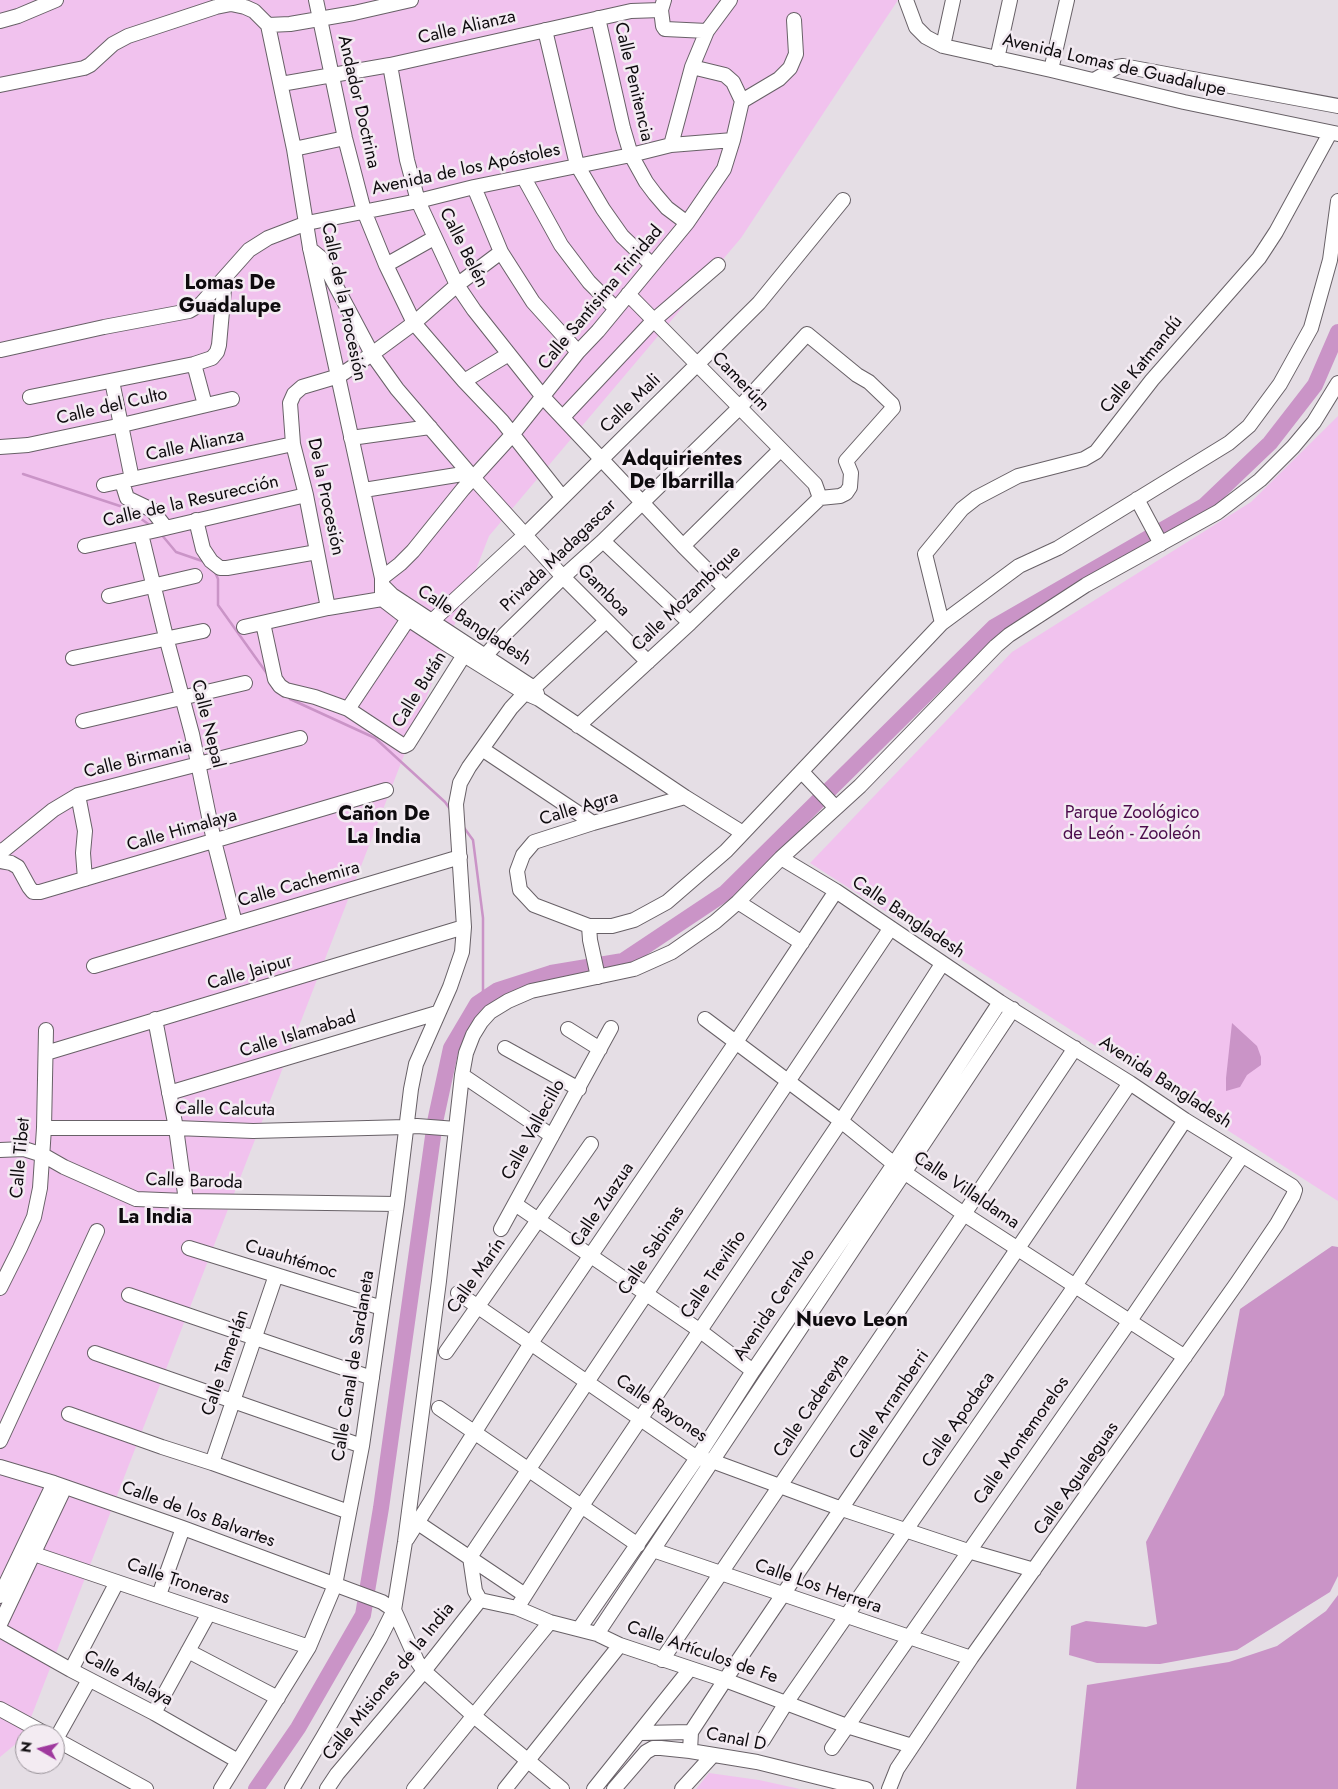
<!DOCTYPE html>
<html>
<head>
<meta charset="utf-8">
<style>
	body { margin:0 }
	#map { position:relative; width:1338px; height:1789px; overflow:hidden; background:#e5dee5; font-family:Jost,sans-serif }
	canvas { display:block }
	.north { position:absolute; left:15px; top:1724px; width:50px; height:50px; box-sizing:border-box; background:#f3ebf2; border:1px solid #979197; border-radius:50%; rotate:278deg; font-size:14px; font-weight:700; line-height:20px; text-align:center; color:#0e0b0e }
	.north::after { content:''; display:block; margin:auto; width:18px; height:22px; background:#9f399e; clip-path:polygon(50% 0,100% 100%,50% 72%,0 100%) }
</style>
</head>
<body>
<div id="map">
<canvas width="1338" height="1789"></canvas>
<div class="north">N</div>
</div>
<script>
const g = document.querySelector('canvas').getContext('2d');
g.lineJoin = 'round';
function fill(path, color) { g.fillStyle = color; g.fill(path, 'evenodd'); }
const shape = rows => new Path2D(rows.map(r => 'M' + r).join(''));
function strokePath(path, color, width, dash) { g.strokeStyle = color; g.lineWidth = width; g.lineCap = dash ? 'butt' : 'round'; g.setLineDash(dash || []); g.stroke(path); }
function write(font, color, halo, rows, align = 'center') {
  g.font = font + ' Jost,sans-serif'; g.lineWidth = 5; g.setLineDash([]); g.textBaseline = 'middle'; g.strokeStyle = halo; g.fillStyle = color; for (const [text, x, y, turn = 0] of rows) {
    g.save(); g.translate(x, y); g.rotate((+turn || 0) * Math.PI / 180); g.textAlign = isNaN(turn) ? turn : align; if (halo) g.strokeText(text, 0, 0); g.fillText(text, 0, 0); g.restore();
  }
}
const green = shape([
	[0,0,898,0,741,238,489,536,23,1738,0,1757],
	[1338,416,1338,1201,810,863,1012,652,1251,502],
	[709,1773,759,1780,800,1789,696,1789]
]);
const water = shape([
	[1232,1023,1257,1046,1261,1057,1261,1065,1247,1075,1240,1087,1226,1091,1226,1078],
	[1332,1246,1338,1247,1338,1576,1330,1592,1237,1650,1160,1664,1097,1663,1069,1655,1071,1626,1086,1621,1146,1627,1157,1624,1146,1542,1224,1395,1240,1309],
	[1338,1595,1338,1789,1076,1789,1087,1685,1229,1662,1277,1646,1326,1611]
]);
const stream = shape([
	[23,474,126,508,151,526],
	[161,534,176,552,205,562],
	[215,572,218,579,218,605,268,675],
	[287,695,290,699,375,738,445,802,450,809],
	[462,825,473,840,483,918,483,1000]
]);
const river = shape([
	[256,1789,298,1728,363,1615,381,1508,435,1122,451,1048,477,1004,498,990,551,973,623,961,725,893,994,627,1204,506,1270,443,1315,385,1338,332]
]);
const minor = shape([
	[316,0,345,138,364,211,386,265,414,323,464,381,502,421,562,497],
	[664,0,661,10,663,26,665,29,707,31],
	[906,0,916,27,926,37,943,46,1051,70,1184,102,1338,134],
	[598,18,623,128,631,155,646,182,655,194,667,208,687,223],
	[0,21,18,16,56,0],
	[268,25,294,149,310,248,382,578,382,599,408,619,443,642,525,693,539,699,685,797,743,833],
	[545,30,577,165,603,209,622,236,652,265],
	[943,46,953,0],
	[997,59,1010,0],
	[390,65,407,160,418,201,457,285,474,310,543,397,683,546,725,588],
	[692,67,725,75,733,82,742,101],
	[1051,70,1067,0],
	[1094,80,1117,67,1123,66,1338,106],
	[281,84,390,65,631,11,661,10],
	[0,85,84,68,90,65,113,44,128,36,216,7,231,4,245,7,254,11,268,25,290,24,354,13,411,0],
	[671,145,692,67,707,31,730,0],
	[294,149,345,138],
	[524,178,561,245,589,282,615,308],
	[474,187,501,252,533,302,578,352],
	[310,249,321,258,372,354,397,389,469,473,563,577,648,662],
	[386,265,434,238],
	[628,294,815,484,820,498],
	[1,350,104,327,189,311,201,304,249,250,268,238,307,223,418,201,474,187,631,155,671,145,733,140],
	[194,364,205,405],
	[112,381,132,479],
	[464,381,509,354],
	[30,397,194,364,212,358,217,352,219,345,225,278],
	[563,417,653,321,718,265],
	[351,438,430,427],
	[0,447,28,445,122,425,232,399],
	[122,482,127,498,152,510,166,528],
	[104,485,293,444],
	[364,490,469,473],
	[1137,499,1161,544],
	[196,520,203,549,211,561,220,568,227,568,317,552],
	[141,534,166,637,192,734,214,841,235,923],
	[603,541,690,623],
	[85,546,157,530,306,495],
	[683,546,780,450],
	[382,578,400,564,413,551,463,489,512,435,578,352,598,331,687,223,724,169,733,140,742,101,779,79,790,68,796,54,794,20],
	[383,586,392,595,534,688,537,694],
	[109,596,195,576],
	[328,608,306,495,293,444,290,403,294,394,302,387,339,376,372,354,414,323,457,285,501,252],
	[432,621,525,535,759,303,843,200],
	[263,623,275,679,280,686,286,690,315,697,348,709,404,746,408,744,464,655],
	[942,623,1019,566,1058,548,1229,443,1249,426,1280,384,1311,328,1330,260,1338,201],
	[244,627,328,608,382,599,389,596],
	[485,656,505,634,563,577,603,541,739,408,807,334,857,375,869,382,892,404,893,408,846,461,851,473,850,487,846,493,840,496,820,498],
	[73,658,203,631],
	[348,709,408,619],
	[83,721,245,683],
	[578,726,690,623,820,498],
	[482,749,593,823],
	[802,772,836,808],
	[78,795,85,831,83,853,85,879],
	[685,797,593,823,534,842,523,855,517,871,520,890,534,905,589,926,612,926,634,920,667,902,726,851,942,623,925,554,962,509,976,498,1018,476,1084,459,1096,452,1152,380,1259,258,1276,232,1330,133],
	[0,851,5,849,53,810,78,795,300,738],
	[781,858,836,891,1000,1002,1130,1083,1185,1120,1292,1186,1295,1190,1293,1196,1277,1224,1237,1283,971,1658,897,1769,889,1789],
	[0,861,11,863,18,867,29,887,33,892,40,892,386,790],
	[738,902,802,943],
	[589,926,590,940,598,977],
	[94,966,460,857],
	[155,1019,176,1128,186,1201],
	[705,1019,841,1121,904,1172,964,1214,1185,1357],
	[568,1029,600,1049],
	[505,1048,579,1089],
	[46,1053,464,927],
	[462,1075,552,1136],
	[169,1093,437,1013],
	[44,1128,176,1128,253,1131,406,1127,417,1126,456,1129],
	[0,1150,24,1149,43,1155,64,1167,136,1199,186,1201,397,1204],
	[515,1204,699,1330,753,1371],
	[501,1229,611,1028],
	[189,1248,382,1308],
	[0,1288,20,1248,34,1217,40,1188,44,1128,46,1030],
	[458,1293,697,1458,712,1461,842,1509,968,1551,1034,1570],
	[129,1295,372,1378],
	[446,1352,591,1144],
	[95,1353,362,1446],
	[439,1408,638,1545],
	[69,1414,162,1447,212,1463,349,1512],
	[0,1441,97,1231],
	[212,1463,276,1275],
	[0,1467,54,1483,183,1528,382,1602,394,1610,417,1661,424,1671,474,1716,562,1789],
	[418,1523,525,1595],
	[407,1539,531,1343,736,1042,836,891],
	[653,1550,971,1658],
	[34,1554,309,1647],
	[159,1595,183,1528],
	[0,1596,54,1483],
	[480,1600,475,1591,470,1557,890,929],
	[480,1600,517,1608,550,1622,597,1634,620,1645,725,1680,847,1726,912,1746],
	[517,1608,581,1507,841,1121,942,964],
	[0,1624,65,1487],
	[579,1629,697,1458,753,1371,894,1164,1000,1002],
	[0,1630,71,1670,154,1713,238,1761],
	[597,1634,1013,1009],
	[188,1651,278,1698],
	[662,1660,964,1214,1075,1048],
	[71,1670,117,1582],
	[0,1709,46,1734],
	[154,1713,209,1613],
	[640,1733,691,1732],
	[55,1739,146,1789],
	[56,1739,89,1680],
	[763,1740,786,1703,1075,1286,1185,1120],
	[832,1748,1129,1322,1242,1156],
	[690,1751,691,1732,725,1680,1130,1083],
	[221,1789,309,1647,335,1585,362,1446,397,1204,411,1089,416,1064,450,987,462,952,464,927,456,804,460,783,469,767,511,708,525,693,534,688,606,621],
	[292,1789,323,1737,380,1638,394,1610,405,1542,439,1281,462,1075,466,1053,473,1035,481,1022,490,1012,508,1001,531,991,634,969,672,952,715,922,738,902,781,858,860,786,996,646,1009,635,1086,585,1218,512,1260,480,1293,447,1314,422,1338,383],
	[327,1789,337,1774,424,1671,480,1600],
	[414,1789,550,1622],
	[505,1789,620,1645],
	[594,1789,690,1669],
	[614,1789,646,1752,653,1748,661,1748,690,1751,757,1762,866,1789],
	[682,1789,713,1755]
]);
const streetNames = [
	["Calle Alianza",467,28,-13],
	["Avenida Lomas de Guadalupe",1114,66,13],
	["Calle Penitencia",633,82,77],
	["Andador Doctrina",358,102,77],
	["Avenida de los Apóstoles",466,170,-12],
	["Calle Belén",463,248,63],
	["Calle Santisima Trinidad",601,298,-50],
	["Calle de la Procesión",343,302,78],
	["Calle Katmandú",1142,365,-51],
	["Camerúm",740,382,46],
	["Calle Mali",631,404,-44],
	["Calle del Culto",112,407,-13],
	["Calle Alianza",195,446,-12],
	["De la Procesión",325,497,78],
	["Calle de la Resurección",191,502,-13],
	["Privada Madagascar",559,556,-44],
	["Gamboa",603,591,45],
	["Calle Mozambique",687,599,-44],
	["Calle Bangladesh",474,626,33],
	["Calle Bután",420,690,-58],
	["Calle Nepal",207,724,76],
	["Calle Birmania",138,760,-14],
	["Calle Agra",579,809,-17],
	["Calle Himalaya",182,831,-16],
	["Calle Cachemira",299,885,-16],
	["Calle Bangladesh",908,918,34],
	["Calle Jaipur",250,973,-16],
	["Calle Islamabad",298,1035,-17],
	["Avenida Bangladesh",1165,1083,33],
	["Calle Calcuta",225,1110,1],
	["Calle Vallecillo",534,1130,-61],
	["Calle Tibet",21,1158,-85],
	["Calle Baroda",194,1182,2],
	["Calle Villaldama",966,1191,34],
	["Calle Zuazua",603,1205,-56],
	["Calle Sabinas",652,1251,-56],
	["Cuauhtémoc",291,1260,17],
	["Calle Trevilño",714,1275,-56],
	["Calle Marín",477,1276,-55],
	["Avenida Cerralvo",775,1305,-56],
	["Calle Tamerlán",226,1363,-71],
	["Calle Canal de Sardaneta",354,1366,-81],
	["Calle Arramberri",890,1405,-56],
	["Calle Cadereyta",812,1406,-56],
	["Calle Rayones",661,1409,34],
	["Calle Apodaca",959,1420,-55],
	["Calle Montemorelos",1022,1441,-55],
	["Calle Agualeguas",1077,1479,-55],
	["Calle de los Balvartes",198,1515,20],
	["Calle Troneras",178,1582,19],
	["Calle Los Herrera",818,1587,19],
	["Calle Artículos de Fe",702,1653,19],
	["Calle Atalaya",128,1679,28],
	["Calle Misiones de la India",389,1682,-51],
	["Canal D",736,1740,11]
];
const parkNames = [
	["Parque Zoológico",1132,814],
	["de León - Zooleón",1132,835]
];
const quarterNames = [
	["Lomas De",230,284],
	["Guadalupe",230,307],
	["Adquirientes",682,460],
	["De Ibarrilla",682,483],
	["Cañon De",384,815],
	["La India",384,838],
	["La India",155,1218],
	["Nuevo Leon",852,1321]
];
fill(green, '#f1c2ee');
fill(water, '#ca94c7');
strokePath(stream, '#ca94c7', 2.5);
strokePath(river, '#ca94c7', 16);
strokePath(minor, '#686167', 16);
strokePath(minor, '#fff', 14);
write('18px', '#0e0b0e', '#f3ebf2', streetNames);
write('18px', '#4d0d4d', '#f3ebf2', parkNames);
write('bold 20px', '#0e0b0e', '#f3ebf2', quarterNames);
</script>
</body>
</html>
